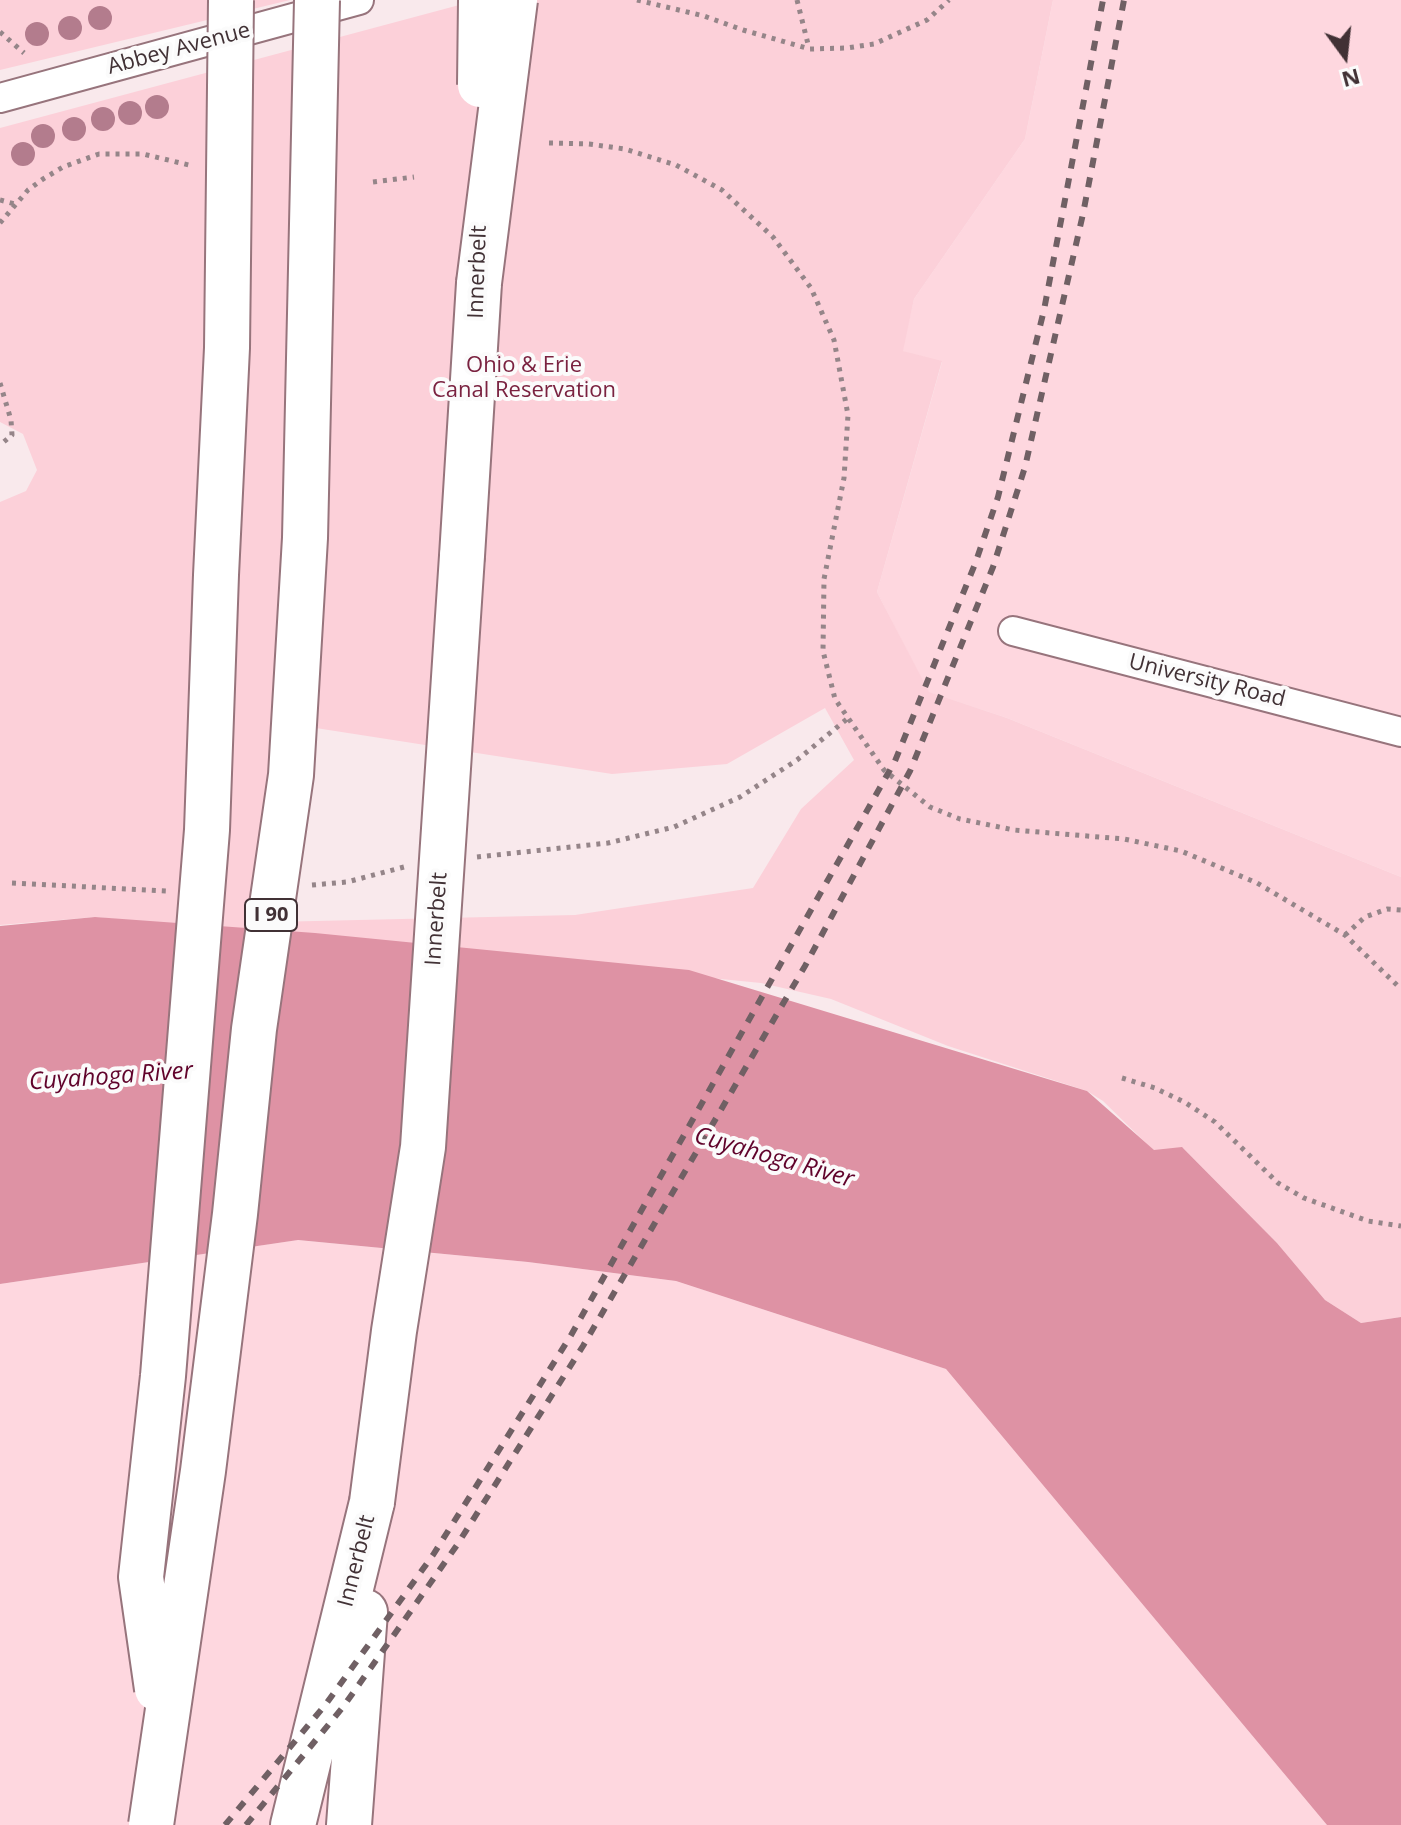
<!DOCTYPE html>
<html>
<head>
<meta charset="utf-8">
<style>
	body { margin:0 }
	#map { position:relative; width:1401px; height:1825px; overflow:hidden; background:#f9e9ec; font-family:"Open Sans",sans-serif }
	canvas { display:block }
	.north { position:absolute; left:1305px; top:16px; width:80px; height:80px; -webkit-text-stroke:6px #fbfbfb; paint-order:stroke; rotate:165deg; font-size:22px; font-weight:700; line-height:32px; text-align:center; color:#413135 }
	.north::after { content:''; display:block; margin:auto; width:28px; height:36px; background:#413135; clip-path:polygon(50% 0,100% 100%,50% 72%,0 100%) }
</style>
</head>
<body>
<div id="map">
<canvas width="1401" height="1825"></canvas>
<div class="north">N</div>
</div>
<script>
const g = document.querySelector('canvas').getContext('2d');
g.lineJoin = 'round';
function fill(path, color) { g.fillStyle = color; g.fill(path, 'evenodd'); }
const shape = rows => new Path2D(rows.map(r => 'M' + r).join(''));
function strokePath(path, color, width, dash) { g.strokeStyle = color; g.lineWidth = width; g.lineCap = dash ? 'butt' : 'round'; g.setLineDash(dash || []); g.stroke(path); }
function write(font, color, halo, rows, align = 'center') {
  g.font = font + ' "Open Sans",sans-serif'; g.lineWidth = 8; g.setLineDash([]); g.textBaseline = 'middle'; g.strokeStyle = halo; g.fillStyle = color; for (const [text, x, y, turn = 0] of rows) {
    g.save(); g.translate(x, y); g.rotate((+turn || 0) * Math.PI / 180); g.textAlign = isNaN(turn) ? turn : align; if (halo) g.strokeText(text, 0, 0); g.fillText(text, 0, 0); g.restore();
  }
}
const built = shape([
	[1053,0,1401,0,1401,877,1007,718,928,692,877,592,942,362,902,351,914,299,1025,139],
	[297,1240,528,1262,676,1281,946,1369,1327,1825,0,1825,0,1284]
]);
const green = shape([
	[0,0,290,0,0,70],
	[478,0,1053,0,1025,139,914,299,903,351,942,361,877,592,929,692,1007,718,1401,877,1401,1317,1361,1323,1325,1300,1277,1243,1183,1148,1154,1151,1103,1101,1087,1091,948,1046,831,999,761,983,95,917,0,925,0,502,26,491,37,470,23,434,0,422,0,128],
	[825,708,854,760,801,809,753,888,575,915,272,922,290,724,612,774,727,764]
]);
const water = shape([
	[95,917,315,933,689,970,1087,1091,1154,1150,1182,1147,1277,1243,1325,1300,1361,1323,1401,1317,1401,1825,1327,1825,946,1369,676,1281,528,1262,298,1240,0,1284,0,926]
]);
const path = shape([
	[637,0,704,16,743,30,810,49,847,48,874,44,927,20,949,0],
	[797,0,809,48],
	[0,32,24,53],
	[549,143,589,144,625,149,676,165,722,190,773,237,811,288,834,340,848,415,844,478,824,579,823,651,835,699,884,770,930,807,960,819,1014,830,1124,839,1181,851,1257,883,1345,935,1401,989],
	[373,182,414,177],
	[0,200,15,204],
	[0,223,28,190,43,179,63,167,99,154,143,154,193,166],
	[0,383,11,420,12,435,0,445],
	[477,857,608,843,674,827,740,797,797,760,847,719],
	[12,883,166,891],
	[312,885,347,882,404,867],
	[1345,935,1365,917,1387,909,1401,910],
	[1122,1078,1155,1088,1186,1103,1215,1122,1278,1183,1304,1198,1368,1221,1401,1226]
]);
const street = shape([
	[0,98,359,0],
	[1013,631,1401,732]
]);
const highway = shape([
	[462,556,479,283],
	[293,1825,372,1502],
	[349,1825,365,1612]
]);
const rail = shape([
	[225,1825,326,1704,433,1555,570,1337,895,761,975,564,998,497,1044,310,1103,0],
	[246,1825,343,1707,389,1642,457,1545,583,1346,805,966,910,771,993,567,1025,467,1083,214,1124,0]
]);
const highwayBridge = shape([
	[480,85,481,0],
	[479,283,515,0],
	[372,1502,394,1331,423,1147,462,556],
	[157,1689,141,1577,163,1376,207,830,216,575,227,348,231,0],
	[151,1825,203,1471,235,1214,254,1029,291,775,305,538,317,0]
]);
const trees = [
	[100,18],
	[70,28],
	[37,34],
	[157,107],
	[130,113],
	[103,119],
	[74,129],
	[43,136],
	[23,154]
];
const shields = [
	[271,915,52]
];
const shieldNames = [
	["I 90",271,915]
];
const streetNames = [
	["Abbey Avenue",179,49,-15],
	["Innerbelt",478,272,-88],
	["University Road",1207,681,14],
	["Innerbelt",437,919,-86],
	["Innerbelt",357,1561,-76]
];
const parkNames = [
	["Ohio & Erie",524,366],
	["Canal Reservation",524,391]
];
const waterNames = [
	["Cuyahoga River",111,1077,-4],
	["Cuyahoga River",774,1158,16]
];
fill(built, '#fed7df');
fill(green, '#fcd0d9');
fill(water, '#de92a4');
strokePath(street, '#97747c', 32);
strokePath(highway, '#97747c', 48);
strokePath(path, '#958589', 5, [4, 6]);
strokePath(street, '#fff', 28);
strokePath(highway, '#fff', 44);
strokePath(rail, '#706064', 6, [10, 10]);
strokePath(highwayBridge, '#97747c', 48, []);
strokePath(highwayBridge, '#fff', 44);
g.fillStyle = '#b37c8d';
for (const [x, y] of trees) { g.beginPath(); g.arc(x, y, 12, 0, 2 * Math.PI); g.fill(); }
for (const [x, y, w] of shields) { const box = new Path2D(); box.roundRect(x - w / 2, y - 16, w, 32, 6); g.fillStyle = '#fbfbfb'; g.fill(box); strokePath(box, '#413135', 2); }
write('bold 20px', '#413135', null, shieldNames);
write('22px', '#413135', '#fbfbfb', streetNames);
write('22px', '#7a2240', '#fbfbfb', parkNames);
write('italic 24px', '#60032b', '#fbfbfb', waterNames);
</script>
</body>
</html>
